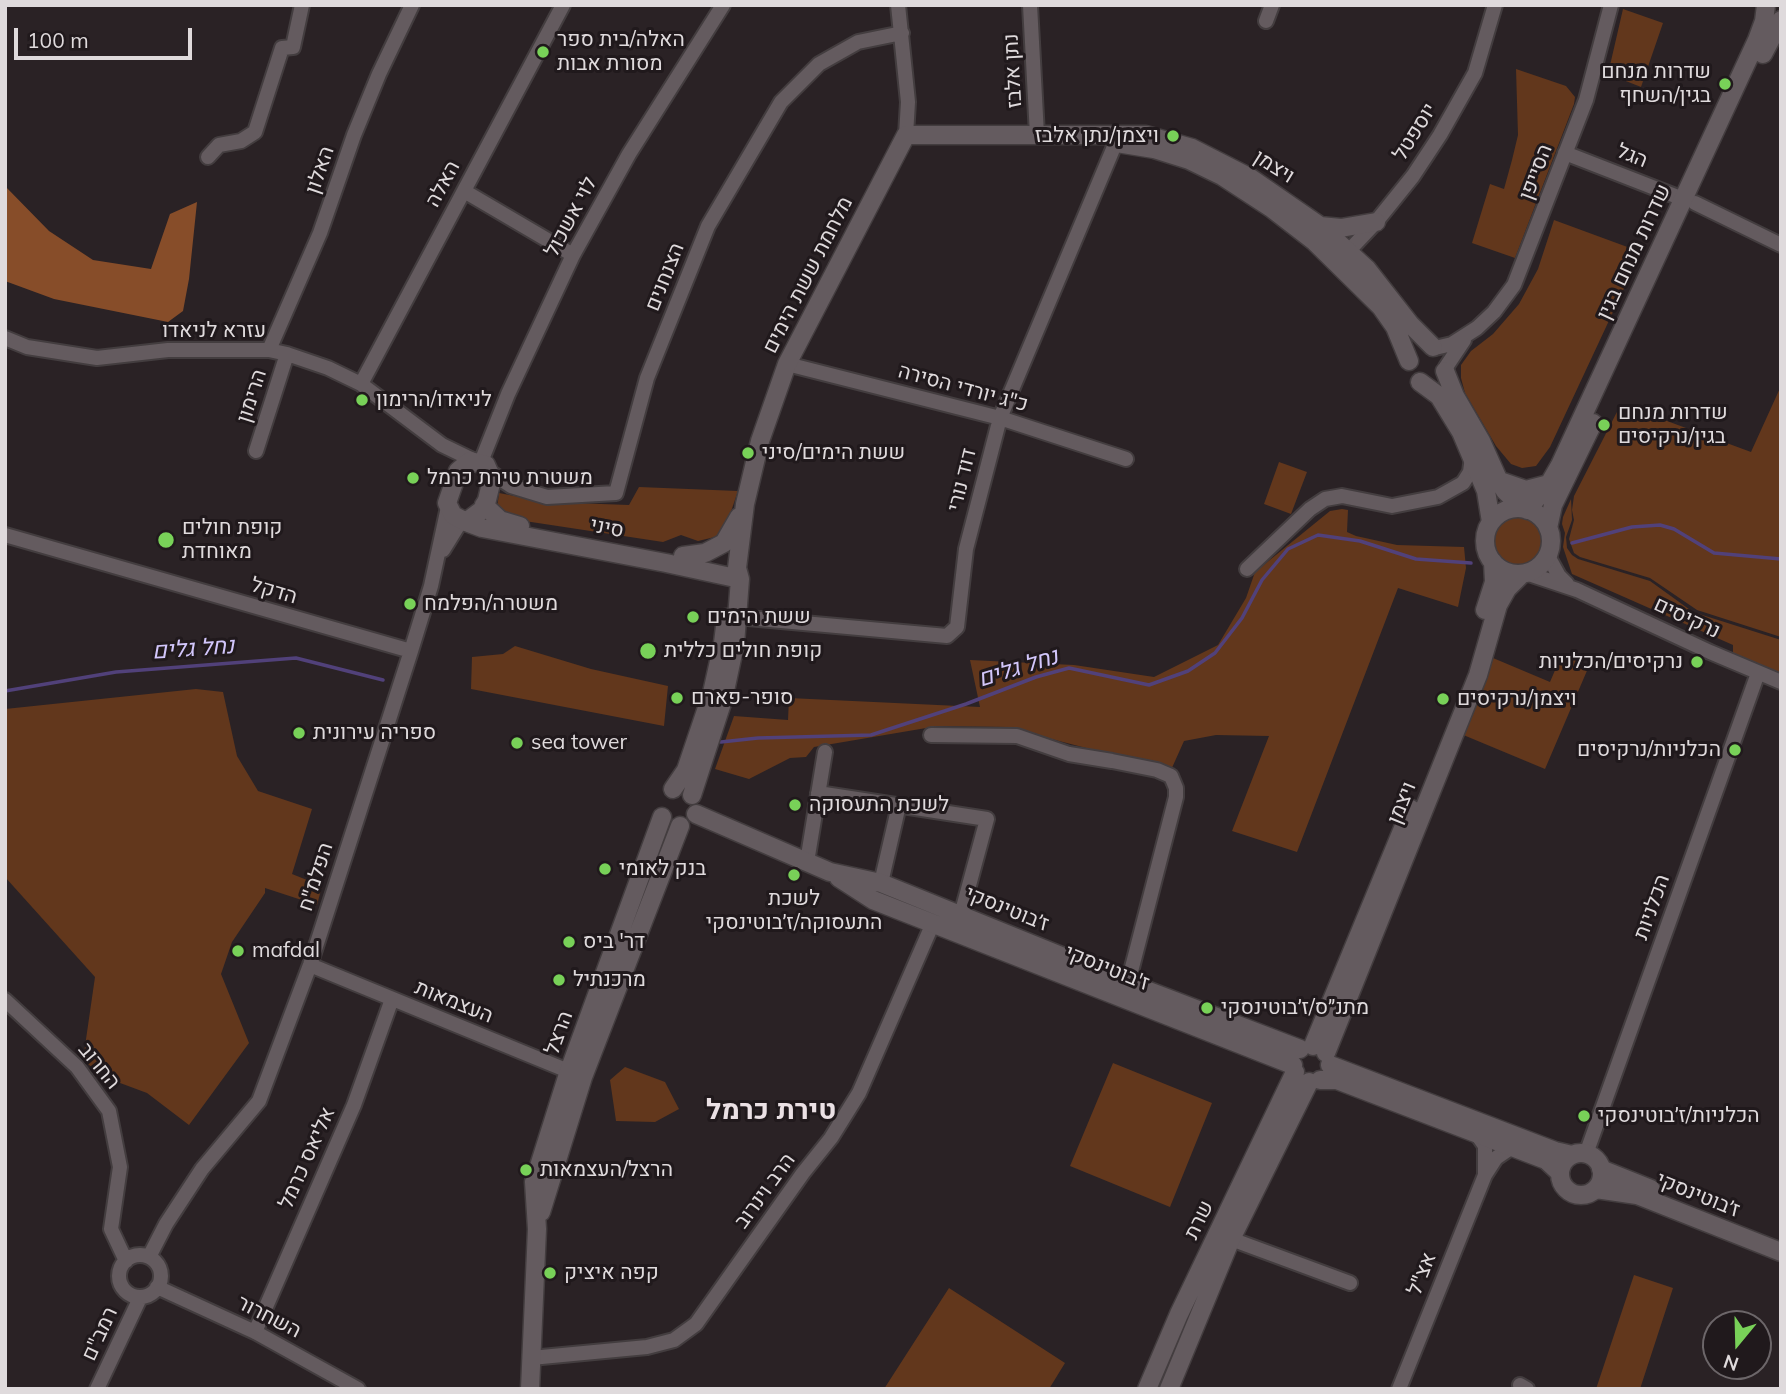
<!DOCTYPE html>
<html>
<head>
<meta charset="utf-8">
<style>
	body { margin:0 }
	#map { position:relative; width:1786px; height:1394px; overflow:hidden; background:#2a2225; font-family:Mulish,sans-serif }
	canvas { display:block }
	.frame { position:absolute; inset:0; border:7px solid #dfdadc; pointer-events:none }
	.north { position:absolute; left:1702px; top:1310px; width:70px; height:70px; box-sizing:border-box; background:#20191c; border:2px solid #6c6669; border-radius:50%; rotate:199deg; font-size:19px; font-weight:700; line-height:28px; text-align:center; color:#dfdadc }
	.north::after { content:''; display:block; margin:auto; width:24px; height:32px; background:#78d158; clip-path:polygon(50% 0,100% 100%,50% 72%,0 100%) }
	.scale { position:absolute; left:14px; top:28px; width:178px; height:32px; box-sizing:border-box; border:4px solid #dfdadc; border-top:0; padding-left:9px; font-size:21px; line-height:24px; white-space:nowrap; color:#dfdadc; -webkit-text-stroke:5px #20191c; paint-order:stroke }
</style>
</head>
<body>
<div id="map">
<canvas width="1786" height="1394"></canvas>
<div class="frame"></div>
<div class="north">N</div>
<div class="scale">100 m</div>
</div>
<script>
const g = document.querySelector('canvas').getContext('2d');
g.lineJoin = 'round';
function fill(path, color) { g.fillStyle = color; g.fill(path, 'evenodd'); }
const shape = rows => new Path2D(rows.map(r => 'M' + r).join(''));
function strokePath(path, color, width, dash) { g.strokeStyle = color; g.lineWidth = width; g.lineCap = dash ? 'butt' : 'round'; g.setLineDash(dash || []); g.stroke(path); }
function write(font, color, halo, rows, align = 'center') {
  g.font = font + ' Mulish,Heebo,sans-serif'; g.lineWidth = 6; g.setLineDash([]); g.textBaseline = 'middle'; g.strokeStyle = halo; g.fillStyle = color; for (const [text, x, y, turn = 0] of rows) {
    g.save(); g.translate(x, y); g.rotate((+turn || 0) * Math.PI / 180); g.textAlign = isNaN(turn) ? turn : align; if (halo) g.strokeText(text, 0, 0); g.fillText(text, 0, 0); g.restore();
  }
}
const green = shape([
	[1623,9,1663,23,1641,87,1608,74],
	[1516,69,1566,86,1575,97,1574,104,1515,258,1472,243,1490,184,1504,189,1512,160,1518,135],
	[1554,220,1641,252,1550,447,1536,466,1522,468,1511,464,1496,446,1465,393,1461,378,1461,365,1471,351,1493,334,1519,304,1538,269],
	[1781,386,1781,637,1697,610,1650,578,1580,557,1574,553,1569,539,1574,520,1572,510,1574,496,1621,404,1751,452],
	[1279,462,1307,472,1291,514,1264,504],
	[639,487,738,491,725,529,719,536,698,541,681,535,663,542,518,520,497,509,499,493,546,502,629,505],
	[1571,499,1572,520,1566,537,1567,548,1572,555,1578,559,1650,581,1693,612,1781,640,1781,674,1733,655,1733,645,1572,574,1563,547,1565,533,1562,524,1563,517],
	[1342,509,1348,510,1347,532,1356,536,1397,545,1464,547,1466,568,1458,607,1398,588,1297,852,1232,831,1269,736,1216,735,1184,741,1171,770,1005,727,938,726,814,747,806,757,790,758,749,779,715,769,734,716,788,720,789,698,980,707,970,660,1074,665,1154,677,1218,645,1246,598,1255,572,1330,511],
	'1494 541a25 25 0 1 1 50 0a25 25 0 1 1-50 0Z',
	[515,646,591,669,668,686,664,726,471,689,472,657,503,654],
	[1562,654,1589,666,1545,769,1461,734,1493,658,1550,682],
	[196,689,223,692,237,756,258,791,312,809,292,874,322,886,317,905,265,888,265,893,232,942,221,974,249,1043,189,1125,147,1093,104,1077,83,1060,95,977,5,877,5,709],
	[1113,1063,1212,1103,1170,1207,1070,1166],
	[625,1067,665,1082,679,1109,655,1122,616,1121,610,1080],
	[1634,1275,1673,1288,1640,1389,1596,1389],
	[949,1288,1065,1363,1049,1389,884,1389]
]);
const forest = shape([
	[5,186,49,231,93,260,151,269,170,214,197,202,189,279,183,311,168,322,54,299,5,281]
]);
const stream = shape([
	[1572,543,1632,527,1660,525,1674,529,1714,553,1781,559],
	[5,691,116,672,296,658,383,680],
	[721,742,758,738,871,735,966,704,1036,677,1069,668,1149,685,1188,671,1215,653,1242,618,1262,580,1288,549,1318,535,1360,541,1416,559,1471,563]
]);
const minor = shape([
	[898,5,908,102,906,135],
	[1030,5,1037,135],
	[1266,21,1272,5],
	[1565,153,1683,199],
	[208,157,219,145,241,141,255,132,282,48,293,47,302,5],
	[464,191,573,255],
	[1695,203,1781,245],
	[1342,258,1376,222,1413,176,1440,135,1475,73,1495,5],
	[5,338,27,347,97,358,168,350,269,350,287,354,328,368,361,384,442,445,475,461],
	[1435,348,1452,344,1477,328,1494,312,1514,285,1586,100,1611,5],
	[269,350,320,233,354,135,379,74,412,5],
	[787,364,1000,418,1126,459],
	[1446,367,1464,340],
	[361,384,563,5],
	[256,451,287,354],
	[481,462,508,394,573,255,629,154,723,5],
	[490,472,511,486,547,497,616,493,647,378,708,226,781,102,819,64,858,42,902,33],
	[5,535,411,651],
	[443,550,461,521],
	[1548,556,1559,576,1567,584],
	[1247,569,1310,509,1325,499,1342,496,1392,506,1438,497,1463,483,1470,472,1472,457],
	[1526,573,1577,590,1710,652,1781,682],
	[737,617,947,636,957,627,966,549,1000,418,1116,142],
	[931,735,1017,736,1069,754,1112,761,1157,770,1171,776,1176,788,1176,797,1128,983],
	[818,793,987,819,961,915],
	[807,862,825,752],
	[881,883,899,805],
	[310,965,578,1075],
	[5,1000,77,1067,109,1111,120,1167,111,1229,126,1261],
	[1476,1133,1485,1146,1485,1174],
	[1586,1154,1758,673],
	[1231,1239,1350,1283],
	'119 1276a21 21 0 1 1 42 0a21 21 0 1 1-42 0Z',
	[149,1257,166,1224,202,1169,259,1101,310,965,411,651,431,586,448,507],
	[157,1287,255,1332,358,1389],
	[255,1332,354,1105,392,999],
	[531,1358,647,1347,674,1340,696,1324,803,1173,831,1138,859,1093,933,923],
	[1520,1385,1527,1389],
	[97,1389,140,1298],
	[1399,1389,1485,1175,1496,1158,1512,1147]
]);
const tertiary = shape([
	[1763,54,1781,20],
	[1117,143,1154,149,1189,160,1222,176,1271,208,1315,242,1381,307,1395,327,1409,361],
	[1320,226,1341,228,1376,222],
	[1445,371,1455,396,1481,441,1498,479,1505,491,1524,509],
	[1420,382,1439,396,1461,432,1486,491,1491,522],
	[470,461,486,465,492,479,487,500,482,510,466,522,453,515,447,503,458,471,470,461],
	[1500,481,1526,490,1549,484],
	[484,505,500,520,520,526],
	'1485 541a33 33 0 1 1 66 0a33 33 0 1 1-66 0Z',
	[1527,510,1549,484,1560,465,1757,40,1764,21,1766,5],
	[466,522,482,528,666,563,740,579],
	[1548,528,1553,505,1593,423],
	[683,556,705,553,724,543,739,517],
	[1485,610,1494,582,1493,562],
	[673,789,686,770,712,693,723,643,726,618],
	[692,795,723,700,735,644,740,579,737,568,745,504,760,441,787,364,906,135,1146,135,1192,148,1249,177,1320,226,1367,269,1410,324,1433,347],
	[696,814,830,872,881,883,1128,983,1300,1049],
	[839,878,873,900,1293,1065],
	[1313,1046,1411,809],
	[1326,1053,1478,675,1498,605,1507,589,1522,574],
	[1330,1065,1555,1151,1572,1155],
	[1320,1080,1337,1080,1546,1160,1560,1173],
	'1560 1174a21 21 0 1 1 42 0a21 21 0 1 1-42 0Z',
	[1601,1169,1651,1189],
	[1596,1189,1637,1195,1781,1252],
	[541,1212,583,1077,680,826],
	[530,1389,537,1229,534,1182,569,1071,662,817],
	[1147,1389,1179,1314,1295,1072],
	[1169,1389,1231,1239,1309,1082]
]);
const markers = [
	[543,52,7,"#78d158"],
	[1725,84,7,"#78d158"],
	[1173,136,7,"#78d158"],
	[362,400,7,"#78d158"],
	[1604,425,7,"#78d158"],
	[748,453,7,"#78d158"],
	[413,478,7,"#78d158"],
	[166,540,9,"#78d158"],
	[410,604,7,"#78d158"],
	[693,617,7,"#78d158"],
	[648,651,9,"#78d158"],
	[1697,662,7,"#78d158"],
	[677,698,7,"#78d158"],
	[1443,699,7,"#78d158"],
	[299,733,7,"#78d158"],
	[517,743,7,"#78d158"],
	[1735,750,7,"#78d158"],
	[795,805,7,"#78d158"],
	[605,869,7,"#78d158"],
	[794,875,7,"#78d158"],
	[569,942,7,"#78d158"],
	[238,951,7,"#78d158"],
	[559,980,7,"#78d158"],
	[1207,1008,7,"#78d158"],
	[1584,1116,7,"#78d158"],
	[526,1170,7,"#78d158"],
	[550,1273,7,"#78d158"]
];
const poiNames = [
	["האלה/בית ספר",557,40],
	["מסורת אבות",557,64],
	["שדרות מנחם",1711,72,"right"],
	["בגין/השחף",1711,96,"right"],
	["ויצמן/נתן אלבז",1159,136,"right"],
	["לניאדו/הרימון",376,400],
	["שדרות מנחם",1618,413],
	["בגין/נרקיסים",1618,437],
	["ששת הימים/סיני",762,453],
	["משטרת טירת כרמל",427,478],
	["קופת חולים",182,528],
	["מאוחדת",182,552],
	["משטרה/הפלמח",424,604],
	["ששת הימים",707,617],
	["קופת חולים כללית",664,651],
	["נרקיסים/הכלניות",1683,662,"right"],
	["סופר-פארם",691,698],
	["ויצמן/נרקיסים",1457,699],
	["ספריה עירונית",313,733],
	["sea tower",531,743],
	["הכלניות/נרקיסים",1721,750,"right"],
	["לשכת התעסוקה",809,805],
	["בנק לאומי",619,869],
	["לשכת",794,899,"center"],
	["התעסוקה/ז׳בוטינסקי",794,923,"center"],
	["דר' ביס",583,942],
	["mafdal",252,951],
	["מרכנתיל",573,980],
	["מתנ״ס/ז׳בוטינסקי",1221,1008],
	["הכלניות/ז׳בוטינסקי",1598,1116],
	["הרצל/העצמאות",540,1170],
	["קפה איציק",564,1273]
];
const streetNames = [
	["נתן אלבז",1013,71,-93],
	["יוספטל",1415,132,-58],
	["הגל",1632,156,22],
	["ויצמן",1274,167,32],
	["האלון",320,170,-71],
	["הסייפן",1536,172,-69],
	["האלה",443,184,-62],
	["לוי אשכול",571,217,-62],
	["שדרות מנחם בגין",1634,252,-65],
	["מלחמת ששת הימים",808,275,-63],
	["הצנחנים",665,277,-68],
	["עזרא לניאדו",214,331],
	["כ\"ג יורדי הסירה",963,388,15],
	["הרימון",252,396,-72],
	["דוד נורי",962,480,-76],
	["סיני",607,528,11],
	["הדקל",274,591,16],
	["נרקיסים",1687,618,25],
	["ויצמן",1402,803,-68],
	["הפלמ\"ח",316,877,-72],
	["הכלניות",1652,907,-70],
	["ז׳בוטינסקי",1007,909,22],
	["ז'בוטינסקי",1107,968,22],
	["העצמאות",454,1002,22],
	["הרצל",559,1033,-70],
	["החרוב",99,1066,51],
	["אליאס כרמל",307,1158,-66],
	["הרב וינרוב",765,1191,-54],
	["ז׳בוטינסקי",1698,1195,22],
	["שרת",1199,1220,-64],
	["אצ\"ל",1422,1274,-68],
	["השחרור",269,1317,27],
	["רמב\"ם",100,1334,-65]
];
const waterNames = [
	["נחל גלים",193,649,-4],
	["נחל גלים",1018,668,-17]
];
const districtNames = [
	["טירת כרמל",771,1111]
];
fill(green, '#62371c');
fill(forest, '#874d29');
strokePath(stream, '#51417a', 3.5);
strokePath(minor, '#433d3f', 18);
strokePath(tertiary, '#433d3f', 21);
strokePath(minor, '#645b5f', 14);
strokePath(tertiary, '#645b5f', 18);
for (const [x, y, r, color] of markers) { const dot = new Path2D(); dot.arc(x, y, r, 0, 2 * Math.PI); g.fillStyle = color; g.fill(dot); strokePath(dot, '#20191c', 2.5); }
write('21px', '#dfdadc', '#20191c', poiNames, 'left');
write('21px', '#dfdadc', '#20191c', streetNames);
write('italic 23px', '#d2c6fb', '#20191c', waterNames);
write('bold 28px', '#eae0e4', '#20191c', districtNames);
</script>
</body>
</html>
